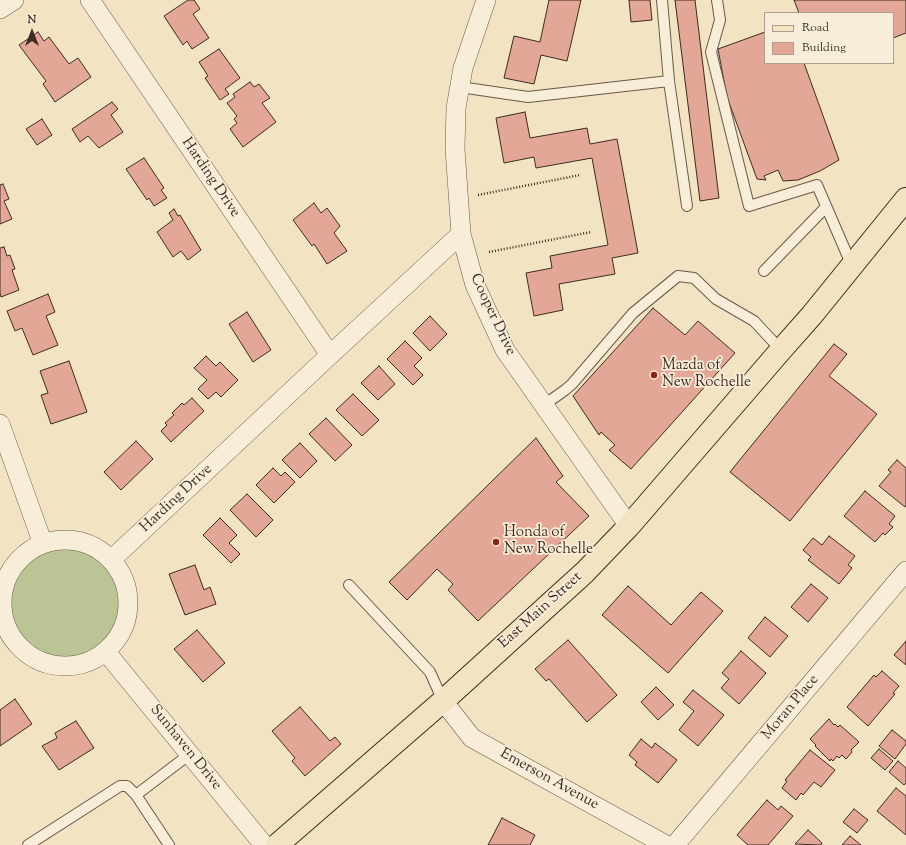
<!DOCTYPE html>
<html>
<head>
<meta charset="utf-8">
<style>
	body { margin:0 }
	#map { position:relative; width:906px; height:845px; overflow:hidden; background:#f2e4c3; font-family:"Sorts Mill Goudy",serif }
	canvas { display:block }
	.legend { position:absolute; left:764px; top:12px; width:130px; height:52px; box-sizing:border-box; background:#f7edd8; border:1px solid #ad9f8f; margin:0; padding:5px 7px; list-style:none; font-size:12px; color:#3e2a21 }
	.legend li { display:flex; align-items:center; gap:8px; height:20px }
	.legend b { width:20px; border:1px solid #ad9f8f }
	.north { position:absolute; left:12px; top:12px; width:40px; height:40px; -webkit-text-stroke:3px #f7edd8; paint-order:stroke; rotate:0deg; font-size:11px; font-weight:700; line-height:16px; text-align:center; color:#3e2a21 }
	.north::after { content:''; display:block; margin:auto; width:14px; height:18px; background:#3e2a21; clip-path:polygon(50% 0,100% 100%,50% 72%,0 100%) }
</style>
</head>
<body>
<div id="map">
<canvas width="906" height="845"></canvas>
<ul class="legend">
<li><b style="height:5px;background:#f2e4c3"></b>Road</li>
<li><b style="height:11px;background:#e2a797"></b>Building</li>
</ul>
<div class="north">N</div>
</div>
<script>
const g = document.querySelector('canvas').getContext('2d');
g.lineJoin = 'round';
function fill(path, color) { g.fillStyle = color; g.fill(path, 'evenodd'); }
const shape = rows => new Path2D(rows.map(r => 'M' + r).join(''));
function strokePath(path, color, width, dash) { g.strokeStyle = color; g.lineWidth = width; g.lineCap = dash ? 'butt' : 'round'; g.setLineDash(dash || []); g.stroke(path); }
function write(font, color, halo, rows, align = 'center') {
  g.font = font + ' "Sorts Mill Goudy",serif'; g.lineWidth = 3.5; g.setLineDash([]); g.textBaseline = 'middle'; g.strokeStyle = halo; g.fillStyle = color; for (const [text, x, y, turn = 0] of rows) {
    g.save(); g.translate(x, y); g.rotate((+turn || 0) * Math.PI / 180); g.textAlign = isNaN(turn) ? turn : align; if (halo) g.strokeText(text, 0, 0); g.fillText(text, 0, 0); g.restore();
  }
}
const green = shape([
	'9 602a56 56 0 1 1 112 0a56 56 0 1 1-112 0Z'
]);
const building = shape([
	[188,0,194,0,200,9,193,14,209,38,192,49,187,41,183,45,164,16,188,0],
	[549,0,581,0,567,61,541,55,534,84,504,78,514,36,540,42,549,0],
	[629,0,650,0,652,20,631,22,629,0],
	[675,0,695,0,719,198,700,201,675,0],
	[794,0,906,0,906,33,893,38,893,13,799,13,794,0],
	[38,32,44,41,49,37,69,64,78,58,91,77,55,102,43,84,46,81,19,45,38,32],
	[765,32,765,63,804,63,839,160,820,171,798,180,783,181,778,170,764,176,766,180,757,179,727,97,718,49,765,32],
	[219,49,240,78,225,89,229,94,220,100,205,78,208,76,199,62,219,49],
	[250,82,254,87,259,84,270,98,262,103,276,122,243,147,230,129,237,123,234,119,237,116,227,103,235,97,233,94,250,82],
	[112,102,118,109,111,115,123,132,99,148,88,136,80,142,72,129,112,102],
	[525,112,530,138,587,128,590,144,617,139,638,253,612,258,615,274,559,284,563,310,534,316,526,273,552,268,550,256,608,245,592,158,536,168,534,157,504,163,496,118,525,112],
	[42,119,52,135,37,145,26,129,42,119],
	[144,158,164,188,161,190,167,198,154,206,149,198,147,200,126,169,144,158],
	[3,184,9,199,4,201,12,219,0,224,0,185,3,184],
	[314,203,321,213,327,208,340,226,334,233,347,251,327,264,314,244,312,246,293,220,314,203],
	[174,209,178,216,180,215,201,250,188,260,181,251,173,257,157,232,173,220,169,213,174,209],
	[4,247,7,256,10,255,15,269,12,270,19,290,1,297,0,293,0,248,4,247],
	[48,294,55,312,46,316,58,345,33,355,22,328,15,331,7,311,48,294],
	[653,308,685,335,698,321,735,353,631,469,609,450,615,445,601,432,599,435,573,396,653,308],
	[247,312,271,350,253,362,229,324,247,312],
	[430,316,447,334,430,351,413,333,430,316],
	[405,341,422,358,414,366,423,375,413,385,387,359,405,341],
	[834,344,847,354,829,376,877,414,790,521,730,472,834,344],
	[206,356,216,366,220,362,238,380,221,397,216,392,208,399,198,389,207,380,194,368,206,356],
	[69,361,87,412,51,424,41,395,48,393,40,371,69,361],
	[379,366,395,384,378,400,361,383,379,366],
	[353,394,379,420,362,436,336,410,353,394],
	[192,398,204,411,171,442,161,431,167,425,165,423,174,415,172,413,182,403,184,405,192,398],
	[326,418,352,445,335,461,309,434,326,418],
	[536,438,563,476,556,482,589,516,478,621,448,590,453,584,437,569,407,600,389,582,536,438],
	[136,441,153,459,121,490,104,472,136,441],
	[300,443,317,461,300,478,282,460,300,443],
	[897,460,906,468,906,505,905,507,879,486,891,472,888,470,897,460],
	[273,468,281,476,285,472,295,482,274,503,256,485,273,468],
	[865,491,895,516,889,524,893,527,885,535,883,533,875,542,844,516,865,491],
	[247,494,273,520,256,537,230,510,247,494],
	[220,518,237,535,229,543,240,554,231,563,203,535,220,518],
	[829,536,855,556,848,565,852,568,839,584,808,560,811,557,803,550,813,538,822,545,829,536],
	[195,565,204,590,210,587,216,604,185,615,169,574,195,565],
	[811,584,828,598,808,622,791,607,811,584],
	[628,586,671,625,701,592,723,611,668,673,602,615,628,586],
	[765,617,788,636,770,657,748,638,765,617],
	[197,630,225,663,203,682,174,649,197,630],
	[568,640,617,695,587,722,549,679,546,681,535,669,568,640],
	[906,641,906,665,894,655,906,641],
	[741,651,766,673,739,704,721,688,729,679,722,673,741,651],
	[882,671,899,686,893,693,895,694,868,726,847,707,874,675,876,677,882,671],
	[656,687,674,705,658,720,641,702,656,687],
	[693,690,724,715,698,746,679,730,694,711,683,702,693,690],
	[15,699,32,724,0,746,0,710,15,699],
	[300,707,330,741,335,737,341,744,305,776,292,761,295,758,272,731,300,707],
	[829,719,834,725,835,724,838,727,840,725,859,742,851,750,852,752,846,759,842,755,839,758,837,756,833,761,831,759,830,761,815,746,816,745,810,739,829,719],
	[76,721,94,748,59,770,42,746,57,738,55,733,76,721],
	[892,730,906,741,906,744,895,759,879,746,892,730],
	[641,739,652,748,655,743,677,760,658,783,635,765,637,762,629,755,641,739],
	[879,749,893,761,885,770,871,758,879,749],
	[810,750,835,770,821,787,814,782,803,795,801,793,796,800,782,788,787,781,785,780,810,750],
	[898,761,906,768,906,783,904,785,889,772,898,761],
	[896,788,906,796,906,835,877,811,896,788],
	[767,800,778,810,781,806,793,816,768,845,748,845,737,835,767,800],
	[854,809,868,820,857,833,843,822,854,809],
	[502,818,535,835,530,845,488,845,502,818],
	[808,830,822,843,821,845,795,844,808,830],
	[850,836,861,845,842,845,850,836]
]);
const path = shape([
	[478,195,580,175],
	[489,252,591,232]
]);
const lane = shape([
	[662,0,669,81,687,206],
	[717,0,720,20,711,52,749,206,817,185,852,266],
	[460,87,528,97,669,81],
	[764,271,826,207],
	[544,405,565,390,572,384,633,313,678,276,694,278,716,299,754,321,781,350],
	[349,585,430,672,443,701],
	[136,795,190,754],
	[28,845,120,786,127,786,136,795,169,845]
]);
const street = shape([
	[90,0,330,355],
	[486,0,463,68,456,108,455,149,461,234,475,285,505,350,629,526],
	[0,9,14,0],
	[0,424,43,544],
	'2 603a63 63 0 1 1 126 0a63 63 0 1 1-126 0Z',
	[111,560,330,355,461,234],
	[106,652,264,845],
	[443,701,472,738,666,845],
	[675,845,906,571]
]);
const primary = shape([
	[277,845,443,701,585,572,629,526,781,350,812,315,906,199]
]);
const markers = [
	[654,375,4,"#8f2418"],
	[496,542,4,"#8f2418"]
];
const streetNames = [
	["Harding Drive",210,178,56],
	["Cooper Drive",492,315,65],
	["Harding Drive",177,499,-43],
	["East Main Street",541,611,-42],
	["Moran Place",791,708,-50],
	["Sunhaven Drive",185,748,51],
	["Emerson Avenue",549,780,29]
];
const poiNames = [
	["Mazda of",662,366],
	["New Rochelle",662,383],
	["Honda of",504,533],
	["New Rochelle",504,550]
];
fill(green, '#bac494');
fill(building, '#e2a797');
strokePath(building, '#3e2a21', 1);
strokePath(lane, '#6b584a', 12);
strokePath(street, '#6b584a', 20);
strokePath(primary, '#3e2a21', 24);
strokePath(path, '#3e2a21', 2.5, [1, 2]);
strokePath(lane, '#f7edd8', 10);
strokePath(street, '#f7edd8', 19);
strokePath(primary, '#f2e4c3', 22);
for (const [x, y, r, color] of markers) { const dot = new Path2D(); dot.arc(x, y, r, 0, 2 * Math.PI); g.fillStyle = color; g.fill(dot); strokePath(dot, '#f7edd8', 1.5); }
write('15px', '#3e2a21', '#f7edd8', streetNames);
write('15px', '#3e2a21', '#f7edd8', poiNames, 'left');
</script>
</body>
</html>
